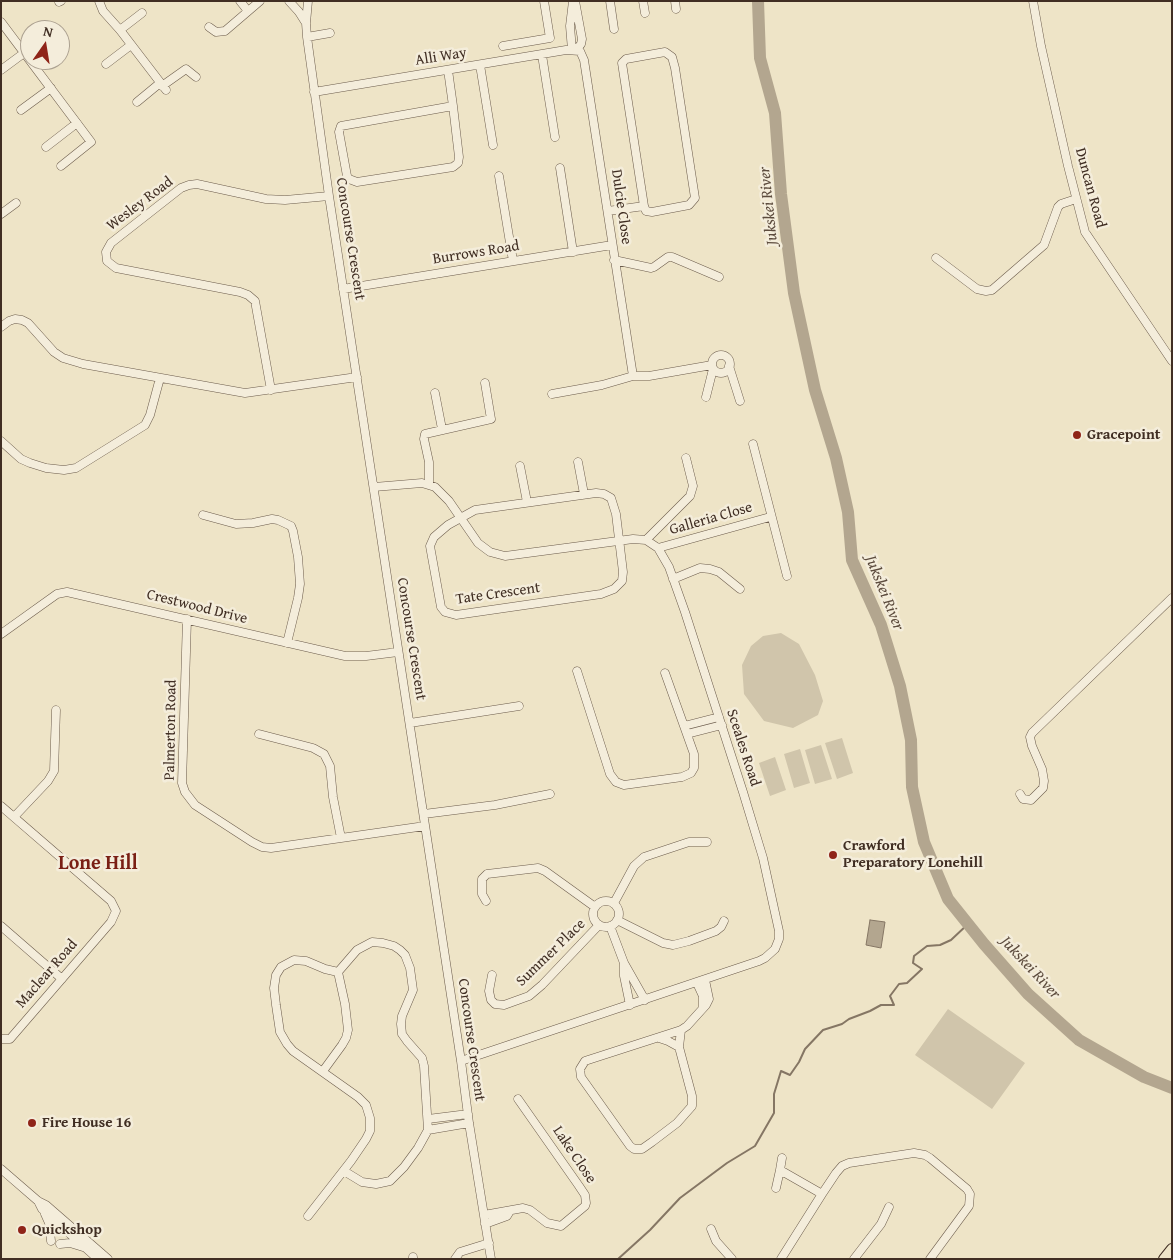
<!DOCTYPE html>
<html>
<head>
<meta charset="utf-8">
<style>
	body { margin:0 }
	#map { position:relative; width:1173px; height:1260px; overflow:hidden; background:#eee4c7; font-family:"Gentium Book Plus",serif }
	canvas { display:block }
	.frame { position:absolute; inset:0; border:2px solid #402e23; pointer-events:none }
	.north { position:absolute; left:20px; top:20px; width:50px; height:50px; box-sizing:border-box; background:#f4eddb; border:1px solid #aca191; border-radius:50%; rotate:13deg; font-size:14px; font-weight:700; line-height:20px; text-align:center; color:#402e23 }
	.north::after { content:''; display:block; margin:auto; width:18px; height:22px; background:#8f2418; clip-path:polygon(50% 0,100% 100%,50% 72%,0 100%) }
</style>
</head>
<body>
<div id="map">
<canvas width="1173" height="1260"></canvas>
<div class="frame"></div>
<div class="north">N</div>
</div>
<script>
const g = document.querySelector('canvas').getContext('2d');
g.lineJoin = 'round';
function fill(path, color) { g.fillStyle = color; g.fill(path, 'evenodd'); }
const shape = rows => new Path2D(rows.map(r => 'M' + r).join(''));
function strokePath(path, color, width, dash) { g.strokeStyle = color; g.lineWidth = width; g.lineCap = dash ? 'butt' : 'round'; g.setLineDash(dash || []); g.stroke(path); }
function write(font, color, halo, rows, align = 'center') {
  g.font = font + ' "Gentium Book Plus",serif'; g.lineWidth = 5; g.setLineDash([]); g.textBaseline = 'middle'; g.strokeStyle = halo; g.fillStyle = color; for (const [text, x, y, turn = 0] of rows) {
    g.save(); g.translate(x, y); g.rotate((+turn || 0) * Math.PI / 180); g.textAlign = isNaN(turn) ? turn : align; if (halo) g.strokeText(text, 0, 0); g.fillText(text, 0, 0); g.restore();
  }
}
const green = shape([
	[781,633,799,644,815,675,823,701,818,715,793,728,764,721,744,694,742,665,751,646,763,636],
	[842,738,853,773,837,779,825,743],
	[821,745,832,779,815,784,805,750],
	[800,749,810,783,794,788,784,754],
	[775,757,786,790,770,796,759,763],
	[948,1009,1025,1063,992,1109,915,1055]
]);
const water = shape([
	[870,920,885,922,881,948,866,945,870,920]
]);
const stream = shape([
	[618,1259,650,1230,680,1198,727,1163,755,1146,774,1113,774,1094,781,1071,790,1075,799,1062,805,1049,823,1030,842,1024,849,1019,870,1011,881,1005,894,1005,890,996,899,984,907,983,922,969,913,963,914,956,927,946,940,945,951,940,968,924]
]);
const river = shape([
	[758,1,760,58,775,113,781,194,794,293,815,390,836,458,848,512,852,560,881,625,900,686,911,740,912,787,924,842,948,899,984,944,1028,994,1079,1040,1144,1077,1172,1088]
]);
const minor = shape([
	[99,1,103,11,120,30,166,90],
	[240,1,248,11],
	[289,1,299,12,306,23],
	[308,1,306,23,307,37,329,196,461,1061,469,1123,491,1259],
	[575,1,582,39,581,44,576,50],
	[610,1,614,29],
	[643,1,645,13],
	[675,1,676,9],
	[1033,1,1041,46,1068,166,1085,232,1172,361],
	[59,2,61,1],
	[1,22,91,142,61,166],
	[209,27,216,32,225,31,260,1],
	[120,30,142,13],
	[307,37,330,33],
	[503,46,550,38,544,1],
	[572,50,570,26,573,1],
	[542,55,555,137],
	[106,64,131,45],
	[480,65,493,145],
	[1,70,24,53],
	[448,70,453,106,459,157,458,163,453,167,357,182,349,179,347,176,339,132,341,126,453,106],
	[162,86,186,69,196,77],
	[314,92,566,50,580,51,584,60,633,376],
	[137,102,160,83],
	[21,110,51,88],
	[46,147,77,123],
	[560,168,573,252],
	[499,176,513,261],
	[608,211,644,206,646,211,652,212,689,205,695,198,675,68,672,57,665,52,626,59,622,63,644,206],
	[1,214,16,203],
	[936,258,977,289,986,291,992,290,1044,245,1058,207,1061,204,1076,199],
	[614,260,651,268,654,267,668,257,672,257,719,277],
	[343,289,612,245],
	[1,327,9,321,15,319,22,320,28,323,54,352,63,358,83,364,245,393,357,377],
	'712 364a9 9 0 1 1 18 0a9 9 0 1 1-18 0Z',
	[729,366,740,401],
	[271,390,255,301,248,295,240,292,116,268,107,261,106,252,111,243,181,188,189,185,197,184,266,199,285,200,329,196],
	[435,393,442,429],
	[552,394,602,385,633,376,649,376,712,365],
	[706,397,713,369],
	[1,441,21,459,30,463,46,468,64,470,76,468,145,425,150,415,160,378],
	[753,444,787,576],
	[578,462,584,494],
	[520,466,527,502],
	[429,484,429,462,424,439,425,434,491,419,485,383],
	[374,487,422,483,435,487,449,501,478,543,490,552,505,556,633,539,646,540,658,548,669,567,685,612,743,792,763,858,779,931,779,939,775,949,765,958,759,961,461,1061],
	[596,493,604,494,611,498,616,514,623,572,622,581,614,589,601,594,456,615,445,612,441,607,430,546,434,537,448,525,475,510,596,493],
	[203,515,236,524,253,523,272,519,278,520,291,526,293,531,298,557,300,584,298,598,287,643],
	[646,540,690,496,693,486,686,458],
	[658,548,770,517],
	[673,579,700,568,710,569,719,572,740,589],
	[187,619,182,783,185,792,195,805,252,842,262,847,271,848,425,826],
	[1,634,57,594,67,592,345,656,366,656,398,652],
	[577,671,610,774,616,782,624,785,682,777,691,773,694,768,694,754,665,673],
	[410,723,519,706],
	[684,726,719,717],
	[259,734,313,748,324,754,330,766,333,797,341,838],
	[687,734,722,725],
	[1020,794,1023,799,1031,800,1043,788,1044,781,1042,769,1032,746,1030,737,1032,733,1172,598],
	[1,806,111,901,116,911,111,922,10,1039,1,1039],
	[424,814,495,805,550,794],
	[14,817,48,781,54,771,56,710],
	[486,901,482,894,482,879,487,874,538,868,545,871,595,907],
	'593 914a13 13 0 1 1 26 0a13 13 0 1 1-26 0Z',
	[614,903,634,866,644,857,689,842,707,842],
	[617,920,663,943,673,945,689,941,716,931,721,927,724,921],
	[1,926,62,979],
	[610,926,624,963,645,1000],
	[624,963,624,976,630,1005],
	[492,975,489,991,491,1000,495,1004,504,1005,529,996,542,985,599,925],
	[697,983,703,996,703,1007],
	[681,1030,679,1047,692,1096,692,1106,677,1123,652,1142,642,1149,634,1149,630,1146,581,1077,580,1069,585,1061,588,1060,681,1030,687,1026,706,1005,709,999,705,980],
	[659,1038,668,1041,679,1047],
	[323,1071,342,1045,346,1038,348,1030,345,1004,338,972],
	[428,1119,468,1114],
	[428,1130,469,1123],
	[782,1158,780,1170,822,1194],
	[1,1169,38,1201,46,1205,108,1259],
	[776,1188,780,1170],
	[38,1201,42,1209,98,1259],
	[45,1214,49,1223,51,1241],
	[484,1215,523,1208,530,1210,547,1223,561,1226,585,1206,586,1203,585,1195,579,1186,518,1099],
	[308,1216,351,1161,366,1139,370,1131,370,1118,366,1105,358,1097,293,1051,287,1044,280,1032,276,1005,274,988,276,975,281,967,294,960,306,961,325,969,338,972,357,950,372,942,383,943,394,946,400,950,405,955,410,968,413,990,402,1016,401,1024,402,1034,407,1041,422,1058,424,1066,428,1130,418,1148,404,1167,390,1181,376,1184,362,1182,344,1171],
	[485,1224,507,1216,510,1211],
	[711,1229,716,1241,732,1259],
	[60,1244,70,1243,83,1247],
	[413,1257,413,1259],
	[455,1259,460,1252,489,1243],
	[781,1259,822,1194,836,1173,842,1166,849,1163,914,1153,925,1155,930,1158,967,1189,970,1194,969,1206,930,1259],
	[854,1259,881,1224,889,1207]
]);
const major = shape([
	[1164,1259,1172,1249]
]);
const markers = [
	[1077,435,5,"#8f2418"],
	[833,855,5,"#8f2418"],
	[32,1123,5,"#8f2418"],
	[22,1230,5,"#8f2418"]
];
const streetNames = [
	["Alli Way",441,57,-9],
	["Duncan Road",1090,188,75],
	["Wesley Road",140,204,-37],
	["Dulcie Close",621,207,82],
	["Concourse Crescent",350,239,81],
	["Burrows Road",476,253,-9],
	["Galleria Close",711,519,-16],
	["Tate Crescent",498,594,-8],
	["Crestwood Drive",197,607,14],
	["Concourse Crescent",411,639,81],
	["Palmerton Road",171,730,-89],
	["Sceales Road",743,748,72],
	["Summer Place",551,953,-44],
	["Maclear Road",47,974,-49],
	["Concourse Crescent",471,1040,82],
	["Lake Close",574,1155,56]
];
const poiNames = [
	["Gracepoint",1087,435],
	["Crawford",843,846],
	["Preparatory Lonehill",843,863],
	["Fire House 16",42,1123],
	["Quickshop",32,1230]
];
const waterNames = [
	["Jukskei River",769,206,-96],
	["Jukskei River",884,593,68],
	["Jukskei River",1030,968,47]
];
const districtNames = [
	["Lone Hill",98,864]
];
fill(green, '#d0c5ab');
fill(water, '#b3a68f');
strokePath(water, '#857664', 1);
strokePath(stream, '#857664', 2);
strokePath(river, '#b3a68f', 12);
strokePath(minor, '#6c5c4c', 9);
strokePath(major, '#402e23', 12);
strokePath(minor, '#f4eddb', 8);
strokePath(major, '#eee4c7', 10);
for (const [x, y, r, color] of markers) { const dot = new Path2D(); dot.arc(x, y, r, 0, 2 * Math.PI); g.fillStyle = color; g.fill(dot); strokePath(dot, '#f4eddb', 2); }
write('15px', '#402e23', '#f4eddb', streetNames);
write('bold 15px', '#402e23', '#f4eddb', poiNames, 'left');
write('italic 16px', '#5d4c3e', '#f4eddb', waterNames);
write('bold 20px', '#7a1f14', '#f4eddb', districtNames);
</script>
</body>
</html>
